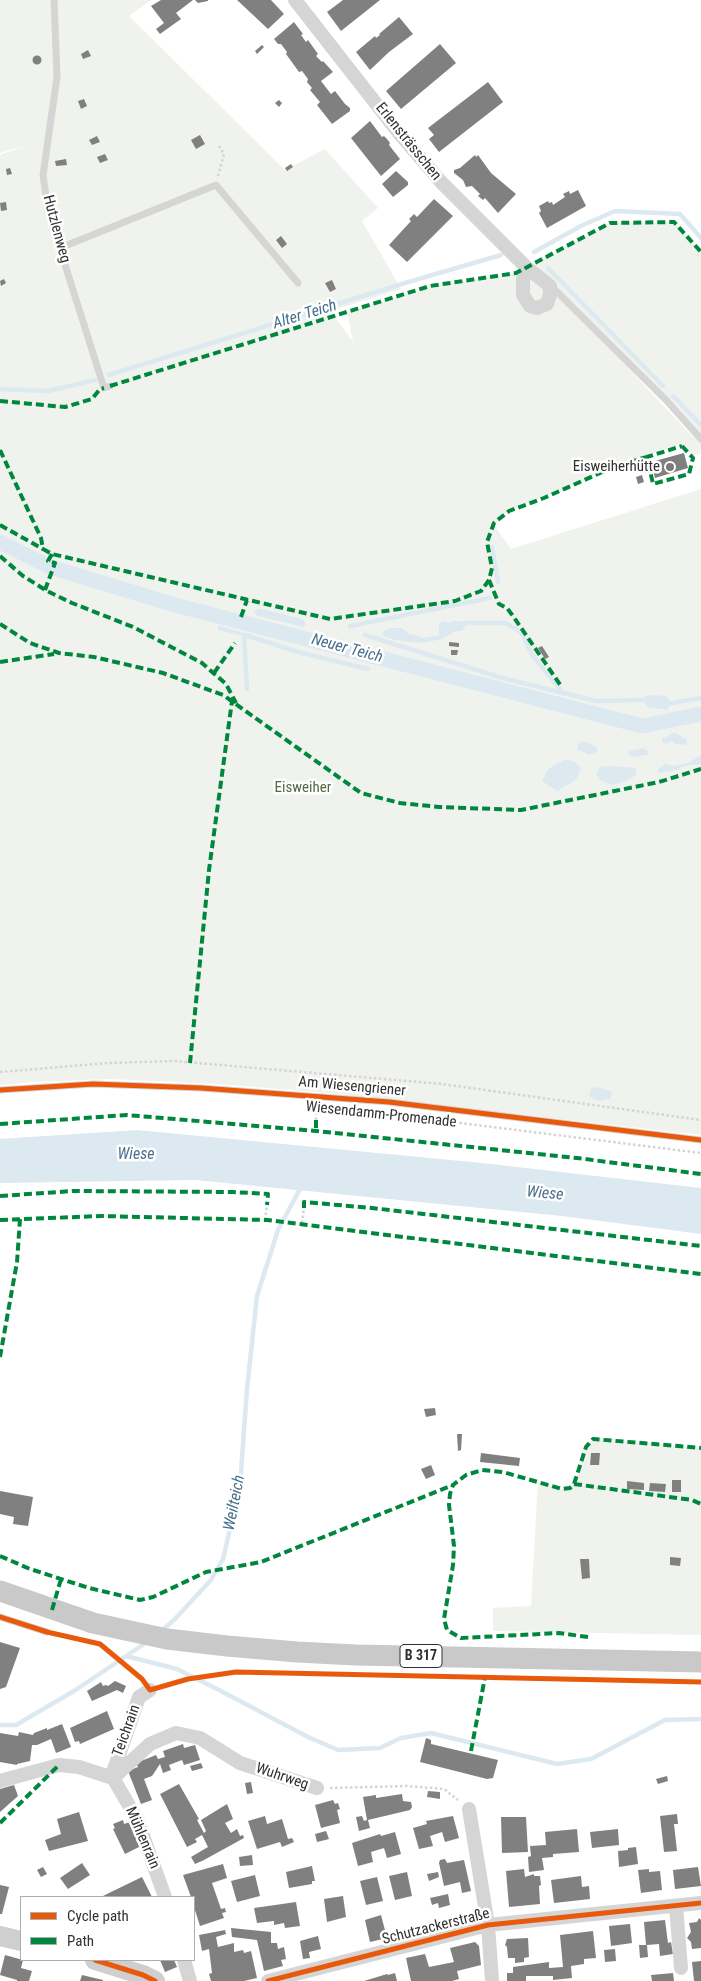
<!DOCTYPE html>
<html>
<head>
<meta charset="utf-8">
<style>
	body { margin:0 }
	#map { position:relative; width:701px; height:1981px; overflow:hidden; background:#fff; font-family:"Roboto Condensed",sans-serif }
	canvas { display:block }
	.legend { position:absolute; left:20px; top:1896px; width:175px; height:65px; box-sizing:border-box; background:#fff; border:1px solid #adadad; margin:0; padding:6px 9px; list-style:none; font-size:15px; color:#313131 }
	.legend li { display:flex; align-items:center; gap:10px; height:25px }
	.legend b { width:25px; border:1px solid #adadad }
</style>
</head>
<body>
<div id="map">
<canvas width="701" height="1981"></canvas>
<ul class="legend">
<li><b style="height:6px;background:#e8590c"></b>Cycle path</li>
<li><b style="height:6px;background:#00873e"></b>Path</li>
</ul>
</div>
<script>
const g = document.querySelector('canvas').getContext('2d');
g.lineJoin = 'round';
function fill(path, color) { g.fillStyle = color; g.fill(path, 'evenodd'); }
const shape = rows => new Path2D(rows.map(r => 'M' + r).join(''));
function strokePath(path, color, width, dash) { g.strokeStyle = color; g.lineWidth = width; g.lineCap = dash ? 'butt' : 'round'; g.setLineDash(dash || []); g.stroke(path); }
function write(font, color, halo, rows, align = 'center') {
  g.font = font + ' "Roboto Condensed",sans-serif'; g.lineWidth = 5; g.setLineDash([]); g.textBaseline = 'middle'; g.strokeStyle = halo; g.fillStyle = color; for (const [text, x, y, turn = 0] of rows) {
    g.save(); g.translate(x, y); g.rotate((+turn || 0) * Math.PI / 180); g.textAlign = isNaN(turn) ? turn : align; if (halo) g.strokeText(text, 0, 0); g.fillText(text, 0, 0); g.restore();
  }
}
const green = shape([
	[0,0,151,0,129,16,285,170,325,149,378,208,362,221,401,289,331,311,353,342,347,312,430,286,516,273,610,223,674,222,701,252,701,453,693,456,682,444,647,455,509,511,494,525,511,549,701,489,701,1135,328,1093,219,1084,110,1079,34,1082,0,1085,0,155,26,145,0,153],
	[564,300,659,397,694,437,693,437],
	[599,1438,701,1448,701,1635,493,1631,493,1608,531,1606,538,1481,562,1489,570,1488,574,1484,586,1447,593,1439]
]);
const water = shape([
	[257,609,262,609,302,619,305,622,305,625,303,627,259,616,256,615,254,612],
	[445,621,450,623,453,621,460,621,465,623,466,626,462,631,455,631,446,637,441,637,439,634,439,623],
	[218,625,243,633,243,636,218,630],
	[392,628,402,628,409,634,420,636,425,640,421,643,395,640,383,636,383,631],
	[652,695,666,696,672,703,667,710,647,707,643,700,645,696],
	[672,733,676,733,687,740,686,745,675,744,672,741,666,744,662,742,662,738,666,738],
	[584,741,597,747,598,751,589,755,577,749,578,744],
	[644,748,648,751,648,754,646,755,632,757,628,754,629,751],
	[701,755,701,764,684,766,677,770,658,773,658,769,665,764,674,766,690,762],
	[566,759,575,762,581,768,576,780,557,791,542,781,548,769],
	[610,766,636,768,636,775,626,781,612,785,600,780,596,774,599,767],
	[598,1087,612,1092,610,1099,598,1101,589,1096,591,1088],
	[137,1130,482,1163,701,1188,701,1234,562,1216,195,1180,0,1183,0,1139]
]);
const stream = shape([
	[534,252,581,226,615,211,680,214,701,238],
	[548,268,663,386],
	[109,375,405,283,501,255],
	[0,389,48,391,95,380],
	[673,396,701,425],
	[492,547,498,582],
	[465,623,505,623,521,632,532,655,563,693],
	[350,626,490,598],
	[244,635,247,689],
	[245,635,298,652,368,669],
	[365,635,506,679,596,701,643,700],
	[425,640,441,637],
	[672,703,701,698],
	[161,1631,174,1620,211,1580,223,1559,240,1486,247,1389,257,1296,278,1230,301,1187],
	[126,1656,177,1669,219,1690,308,1737,338,1750,380,1748,401,1738,431,1733,557,1764,591,1759,665,1720,701,1719],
	[0,1725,16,1725,74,1691,147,1642]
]);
const canal = shape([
	[0,542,50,567,175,605,642,726,701,714]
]);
const building = shape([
	[161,0,193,0,176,13,181,19,160,34,156,29,164,23,151,6],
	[195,0,208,0,208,1,198,3],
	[237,0,271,0,284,14,268,29],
	[343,0,380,0,341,31,327,12],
	[399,17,413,34,389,52,370,70,356,52,375,36,376,38,380,35,379,34],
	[294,22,303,34,301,35,306,42,308,40,318,54,316,56,322,62,323,61,333,72,321,81,331,94,335,91,345,104,350,108,350,111,332,124,317,105,320,102,310,90,312,88,307,82,308,79,302,71,299,72,286,54,287,52,281,44,278,44,274,39],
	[440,44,456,63,401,109,386,91],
	[262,45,264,47,257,54,255,51],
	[88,50,91,56,83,59,81,54],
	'32.5 60a4.5 4.5 0 1 1 9 0a4.5 4.5 0 1 1-9 0Z',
	[488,82,503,102,439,152,429,139,434,135,428,128],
	[84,99,87,106,81,109,78,101],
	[279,100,282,103,279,107,275,103],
	[370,121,382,137,384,136,387,139,390,143,389,145,400,159,381,176,351,138],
	[200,135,205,144,196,149,191,140],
	[97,136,100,142,92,145,89,140],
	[105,154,108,160,100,163,97,157],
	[475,155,476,157,478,155,491,173,516,194,498,213,485,198,483,200,478,196,480,194,472,186,466,187,463,180,454,173,454,170,460,168],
	[66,159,67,165,56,166,55,161],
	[291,164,293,167,287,171,285,168],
	[10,168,12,174,7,175,6,169],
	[396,171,408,182,408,185,393,197,382,184],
	[578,190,586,206,547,228,539,213,541,211,539,206,548,201,549,203,552,202,553,205,565,197,563,194,569,191,570,194],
	[434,199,453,216,407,262,389,245,411,221,409,219,414,214,417,217],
	[6,202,7,210,1,211,0,203],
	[281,236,287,244,282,248,276,240],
	[4,279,6,283,1,286,0,281],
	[332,280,336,289,330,292,325,283],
	[684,453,688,468,655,478,651,462],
	[642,475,644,482,638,484,636,477],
	[449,642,459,643,459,647,449,646],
	[542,646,549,657,545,659,538,648],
	[451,650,458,650,457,655,451,655],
	[435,1408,436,1415,426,1417,424,1409],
	[457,1434,462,1434,461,1450,458,1451],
	[481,1453,520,1458,519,1466,480,1462],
	[591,1453,600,1453,599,1465,590,1465],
	[431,1465,435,1475,426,1479,421,1469],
	[672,1480,681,1480,681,1492,672,1492],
	[627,1481,644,1483,644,1490,627,1489],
	[650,1483,666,1484,665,1492,649,1491],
	[0,1491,33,1497,28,1526,13,1524,14,1517,0,1514],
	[670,1557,681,1558,680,1566,670,1565],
	[580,1559,589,1559,590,1578,582,1579],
	[0,1642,20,1648,6,1687,0,1689],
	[115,1681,126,1686,123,1693,117,1690,92,1701,87,1691,101,1682,103,1686,106,1685,108,1686],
	[107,1711,114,1729,80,1744,79,1741,75,1742,70,1728],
	[62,1724,71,1747,56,1753,51,1739,37,1745,32,1745,30,1761,17,1764,17,1765,0,1762,0,1733,18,1736,19,1732,33,1735,34,1733,47,1728,47,1730],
	[426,1738,431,1740,431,1744,498,1760,493,1778,487,1779,420,1762],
	[183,1744,184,1748,195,1745,200,1760,184,1765,182,1760,169,1765,171,1770,163,1773,160,1764,152,1776,144,1779,152,1800,141,1804,128,1771,138,1767,136,1763,156,1755,158,1759,165,1757,163,1751],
	[201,1763,203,1768,192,1771,190,1766],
	[667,1776,668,1781,658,1784,656,1779],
	[251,1782,253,1793,247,1794,245,1783],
	[179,1784,199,1819,197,1820,204,1833,206,1831,201,1820,227,1804,233,1819,225,1823,231,1833,237,1829,240,1836,243,1835,244,1838,204,1860,195,1864,191,1857,208,1847,202,1835,195,1839,197,1842,187,1847,160,1794],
	[14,1785,18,1796,0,1812,0,1789],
	[428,1791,440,1792,440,1799,427,1797],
	[402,1794,403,1801,411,1802,412,1807,410,1810,368,1820,370,1828,359,1831,356,1817,362,1816,364,1821,367,1820,363,1797,376,1795,376,1798],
	[333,1800,335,1804,338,1803,340,1809,337,1810,340,1823,321,1828,315,1805],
	[79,1812,88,1841,49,1851,45,1840,61,1834,57,1819],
	[677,1814,678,1824,674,1824,677,1851,664,1852,660,1816],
	[265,1816,267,1824,282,1819,288,1839,292,1838,294,1842,282,1847,280,1842,257,1849,248,1821],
	[453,1816,459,1838,445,1842,442,1832,430,1836,433,1846,419,1849,413,1828,427,1824,426,1821],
	[501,1817,526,1817,528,1852,502,1853],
	[123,1820,124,1824,130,1822,141,1846,125,1854,113,1829,115,1828,113,1824],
	[577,1829,579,1852,553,1854,553,1857,542,1858,544,1870,529,1872,528,1857,531,1856,530,1846,546,1845,545,1832],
	[618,1829,619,1845,592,1848,590,1832],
	[326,1831,329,1839,317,1842,315,1834],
	[395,1832,401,1854,387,1858,384,1848,371,1852,373,1862,358,1866,352,1843,380,1834,381,1836],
	[636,1847,638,1864,619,1867,618,1851,628,1850,628,1848],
	[252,1855,253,1865,240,1866,239,1857],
	[445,1859,447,1863,464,1860,471,1891,462,1893,460,1882,444,1886,439,1863,440,1860],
	[82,1863,90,1875,68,1889,60,1878],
	[223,1864,227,1878,212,1883,221,1909,225,1908,226,1912,222,1913,224,1918,200,1926,194,1907,194,1897,191,1897,183,1875],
	[312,1866,315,1881,312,1881,312,1884,289,1888,286,1872],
	[43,1867,47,1874,41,1877,37,1870],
	[698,1867,701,1886,675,1889,673,1870],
	[524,1869,525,1877,534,1874,534,1876,540,1876,541,1885,539,1886,540,1904,509,1907,506,1871],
	[649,1869,649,1872,660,1871,662,1890,641,1893,638,1870],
	[407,1872,412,1896,395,1900,389,1876],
	[438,1872,439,1877,429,1881,427,1874],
	[255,1875,260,1896,237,1902,231,1881],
	[581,1876,582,1887,589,1886,590,1899,554,1903,551,1880],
	[142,1877,152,1897,101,1897,111,1892],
	[377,1877,383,1901,366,1905,360,1881],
	[0,1885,9,1887,2,1914,0,1914],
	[448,1894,450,1905,439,1908,438,1903,432,1905,430,1898],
	[343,1896,346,1917,327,1922,324,1899],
	[296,1902,300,1926,285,1928,284,1923,274,1925,274,1921,257,1923,254,1908],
	[381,1915,387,1938,370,1942,365,1920],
	[699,1918,701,1920,701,1948,692,1949,691,1942,687,1938,691,1932,689,1923,697,1922],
	[665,1920,668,1943,671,1942,673,1954,660,1956,659,1944,647,1945,648,1957,640,1958,639,1945,646,1945,644,1922],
	[630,1924,632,1943,611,1946,609,1926],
	[231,1928,271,1932,271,1943,277,1943,278,1949,284,1947,286,1959,281,1960,283,1966,264,1971,257,1940,232,1937],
	[225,1930,226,1934,216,1937,218,1947,234,1943,234,1952,243,1950,244,1953,251,1951,257,1978,244,1981,211,1981,209,1974,212,1973,209,1949,202,1951,199,1935],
	[593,1931,596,1958,584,1959,584,1964,571,1966,572,1978,553,1980,553,1976,526,1976,526,1981,507,1981,507,1973,513,1973,513,1967,549,1962,549,1968,563,1967,560,1935],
	[318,1936,321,1949,309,1952,310,1958,303,1959,300,1941],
	[528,1938,529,1957,524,1958,524,1962,515,1963,515,1958,508,1958,507,1947,505,1945,507,1939],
	[475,1942,479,1946,481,1965,457,1971,459,1979,452,1981,411,1981,406,1958,425,1954,429,1967,454,1962,450,1948],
	[615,1949,616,1961,605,1962,604,1950],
	[5,1955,23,1960,21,1968,32,1971,29,1981,17,1981,17,1980,0,1975],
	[160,1960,174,1960,177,1967,165,1972],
	[701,1961,701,1981,694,1981,692,1962],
	[395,1973,397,1981,364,1981,387,1974,388,1975],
	[673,1973,674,1981,652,1981,651,1975],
	[82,1975,103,1980,103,1981,80,1981]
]);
const path = shape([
	[218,176,224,154,219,146],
	[0,1072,108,1063,174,1061,442,1084,701,1120],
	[380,1113,701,1153],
	[316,1120,317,1108],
	[265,1220,267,1205],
	[302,1223,304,1208],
	[330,1788,407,1786,444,1789,458,1800]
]);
const lane = shape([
	[54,0,57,77,43,175,48,211,104,388,110,386],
	[60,248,216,185,298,283],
	[551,286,666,400,701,439],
	[0,1090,93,1084,201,1088,389,1102,701,1140],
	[0,1617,47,1632]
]);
const street = shape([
	[295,0,399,133,441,182,527,268,550,286,550,295,547,304,537,308,530,306,523,295,523,279,527,268],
	[111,1778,139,1697,150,1690],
	[113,1778,150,1744,176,1733,200,1738,240,1763,317,1788],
	[0,1781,59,1765,79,1767,113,1778,137,1819,165,1897],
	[469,1809,488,1925,492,1981],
	[676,1906,681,1968],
	[184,1960,190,1981],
	[268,1981,488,1925,701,1903]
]);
const secondary = shape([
	[0,1936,21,1941],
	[95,1960,143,1975,155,1981]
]);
const primary = shape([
	[0,1591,93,1623,167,1639,227,1646,297,1652,356,1655,701,1662]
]);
const quiet = shape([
	[110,386,430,286,516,273,610,223,674,222,701,252],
	[0,401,65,407,92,399,100,389,104,388],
	[682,446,693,458,689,474,653,484,647,457,682,446],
	[0,450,41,538,43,549,52,554,330,619,455,601,481,591,489,580,492,568,487,542,494,523,509,511,544,498,618,465,647,457],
	[0,525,43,549],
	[0,556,23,576,47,591,72,603,133,627,202,663,226,684,236,703],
	[489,580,499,604,507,608,513,616,561,686],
	[45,590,55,563,48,561,52,554],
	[241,617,247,600],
	[0,624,30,643,59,653,94,657,163,673,223,695,361,793,400,803,439,807,521,810,659,782,701,769],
	[0,662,54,654],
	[214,673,235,643],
	[190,1063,209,870,232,701],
	[316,1120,316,1131],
	[0,1124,127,1115,316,1131,577,1158,701,1174],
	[0,1196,73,1191,233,1192,268,1194,267,1205],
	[304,1208,304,1202,372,1208,701,1246],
	[0,1220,101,1216,267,1220,701,1274],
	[0,1357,17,1262,20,1219],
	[574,1484,692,1500,701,1504],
	[0,1556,30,1569,89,1588,140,1600,153,1597,206,1572,261,1562,453,1485],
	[52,1610,61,1579],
	[588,1637,559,1633,540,1634,461,1638,447,1630,444,1619,453,1565,454,1546,449,1505,450,1494,453,1485,466,1475,482,1470,503,1472,562,1489,570,1488,574,1484,586,1447,593,1439,701,1448],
	[471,1751,485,1677],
	[0,1823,59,1765]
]);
const cycleway = shape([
	[0,1090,93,1084,201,1088,389,1102,701,1140],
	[0,1617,47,1632,100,1644,142,1679,150,1690,188,1679,236,1672,701,1682],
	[95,1960,143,1975,155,1981],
	[268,1981,488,1925,701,1903]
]);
const markers = [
	[670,467,5,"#797979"]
];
const shields = [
	[421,1656,42]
];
const shieldNames = [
	["B 317",421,1656]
];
const streetNames = [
	["Erlensträsschen",408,142,51],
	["Hutzlenweg",56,229,75],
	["Am Wiesengriener",352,1087,5],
	["Wiesendamm-Promenade",381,1115,6],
	["Teichrain",127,1731,-70],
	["Wuhrweg",282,1777,19],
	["Mühlenrain",142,1838,67],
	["Schutzackerstraße",436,1927,-14]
];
const poiNames = [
	["Eisweiherhütte",660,467]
];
const parkNames = [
	["Eisweiher",303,788]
];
const waterNames = [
	["Alter Teich",305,315,-17],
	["Neuer Teich",347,649,15],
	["Wiese",136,1155],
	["Wiese",545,1194,5],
	["Weilteich",235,1503,-79]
];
fill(green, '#f0f3ed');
fill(water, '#dde9f0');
strokePath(stream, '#dde9f0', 4.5);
strokePath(canal, '#dde9f0', 15);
fill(building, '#808080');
strokePath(path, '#d4d4d4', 2.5, [2.5, 2.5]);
strokePath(lane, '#d5d5d5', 7);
strokePath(street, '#d5d5d5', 14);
strokePath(secondary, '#cfcfcf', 20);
strokePath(primary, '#c9c9c9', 21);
strokePath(quiet, '#00873e', 4, [8, 4]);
strokePath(cycleway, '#e8590c', 5);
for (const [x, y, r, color] of markers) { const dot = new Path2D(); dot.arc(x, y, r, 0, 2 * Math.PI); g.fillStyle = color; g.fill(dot); strokePath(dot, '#fff', 2); }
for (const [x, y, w] of shields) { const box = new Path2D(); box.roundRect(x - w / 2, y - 11.5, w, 23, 4); g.fillStyle = '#fff'; g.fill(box); strokePath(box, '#313131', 1); }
write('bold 14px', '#313131', null, shieldNames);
write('15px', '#313131', '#fff', streetNames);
write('15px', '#313131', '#fff', poiNames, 'right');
write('15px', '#536942', '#fff', parkNames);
write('italic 16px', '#466f8d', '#fff', waterNames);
</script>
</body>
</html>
